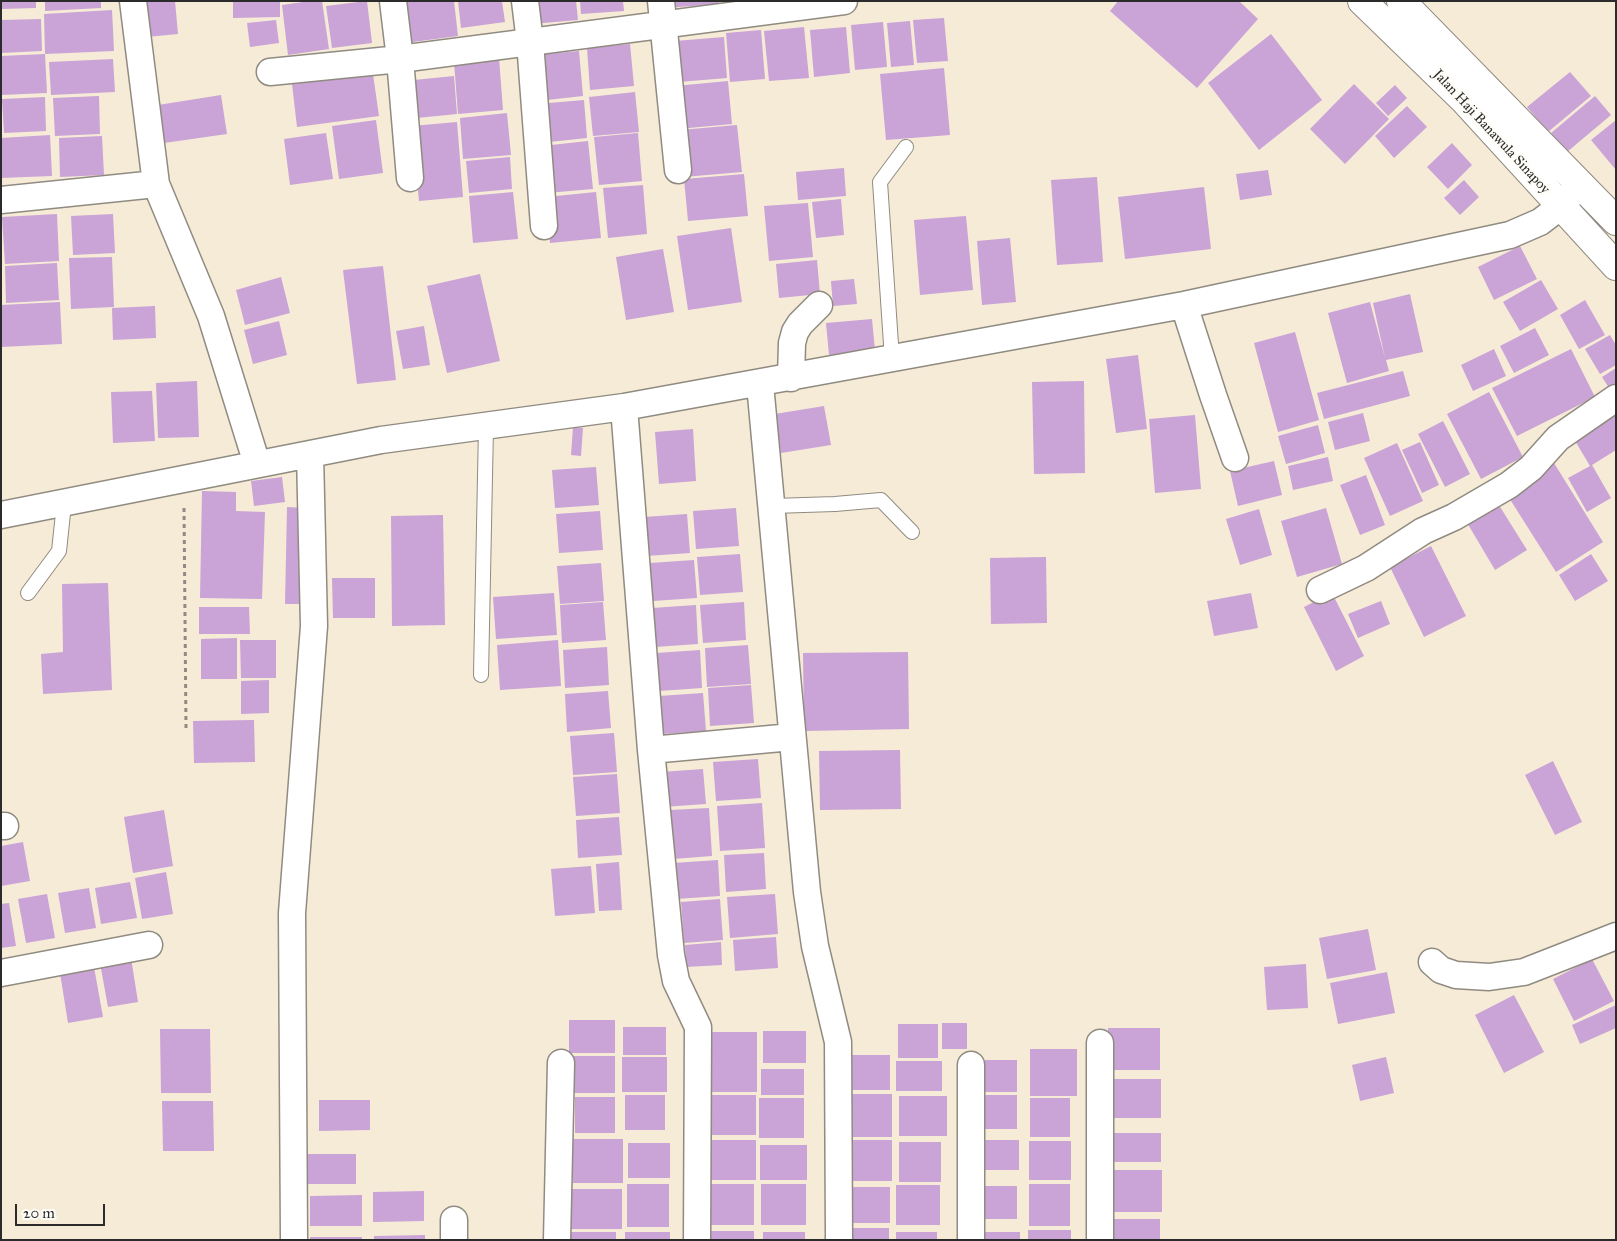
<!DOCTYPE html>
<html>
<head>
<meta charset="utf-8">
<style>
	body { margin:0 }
	#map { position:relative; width:1617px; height:1241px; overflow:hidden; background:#f6ebd7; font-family:"IM FELL Great Primer",serif }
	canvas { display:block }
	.frame { position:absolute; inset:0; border:2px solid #2b2b2b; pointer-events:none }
	.scale { position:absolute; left:15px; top:1204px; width:90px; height:22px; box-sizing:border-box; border:2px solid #2b2b2b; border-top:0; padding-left:6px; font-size:15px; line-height:18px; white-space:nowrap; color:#2b2b2b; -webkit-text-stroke:4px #fdfcf7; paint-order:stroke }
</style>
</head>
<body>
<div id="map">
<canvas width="1617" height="1241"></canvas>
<div class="frame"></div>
<div class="scale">20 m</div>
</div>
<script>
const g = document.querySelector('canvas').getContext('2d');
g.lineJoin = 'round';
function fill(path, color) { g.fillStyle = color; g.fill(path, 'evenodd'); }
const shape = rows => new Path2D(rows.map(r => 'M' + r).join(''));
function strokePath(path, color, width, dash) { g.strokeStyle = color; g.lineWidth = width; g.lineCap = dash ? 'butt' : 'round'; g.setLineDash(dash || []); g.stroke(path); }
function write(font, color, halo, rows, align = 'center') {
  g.font = font + ' "IM FELL Great Primer",serif'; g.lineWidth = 5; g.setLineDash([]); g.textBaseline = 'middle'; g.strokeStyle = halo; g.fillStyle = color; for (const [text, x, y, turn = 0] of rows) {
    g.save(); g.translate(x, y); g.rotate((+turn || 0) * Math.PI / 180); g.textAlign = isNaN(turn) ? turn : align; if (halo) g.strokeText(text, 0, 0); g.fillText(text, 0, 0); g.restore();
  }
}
const building = shape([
	[1,1,36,1,36,8,1,9],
	[45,1,101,1,101,8,45,11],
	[143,1,175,1,178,34,147,37],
	[233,1,280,1,280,17,233,18],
	[310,1,322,1,329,49,288,55,282,5],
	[367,1,372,43,332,48,326,6],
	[399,1,454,1,458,36,405,43],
	[458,1,502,1,505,22,461,28],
	[530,1,576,1,578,20,532,24],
	[580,1,623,1,624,11,581,14],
	[665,1,719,1,719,4,666,8],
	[1118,1,1239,1,1258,19,1197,88,1110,11],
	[112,10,114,51,45,54,44,14],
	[944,18,948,61,917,63,913,20],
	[41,19,42,51,1,53,1,20],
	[276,20,279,43,250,47,247,23],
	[910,21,914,65,891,67,887,23],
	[883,22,887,67,855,70,851,25],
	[804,27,809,78,769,81,764,31],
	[846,27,850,73,814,77,810,30],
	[761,30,765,79,730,82,726,33],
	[1271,34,1322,100,1259,150,1208,83],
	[724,37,727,78,679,82,675,41],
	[630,44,634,86,590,90,587,48],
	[579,51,583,96,538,101,534,55],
	[45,54,47,93,1,95,1,56],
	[499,58,503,110,458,114,454,62],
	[113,59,115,92,51,95,49,62],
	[944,68,950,135,886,140,880,74],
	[1570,72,1591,96,1548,132,1527,107],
	[373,74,379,116,297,127,292,84],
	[454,76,457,114,417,118,414,80],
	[728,81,732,124,678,129,675,86],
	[1354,84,1389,119,1345,164,1310,129],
	[1395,85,1407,98,1388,116,1376,103],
	[635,92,639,132,593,136,589,97],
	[221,95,227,134,164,143,158,105],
	[99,96,100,134,55,136,53,98],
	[1595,96,1611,115,1567,152,1551,133],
	[45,97,46,131,4,133,2,99],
	[584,100,587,138,540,143,537,104],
	[1407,106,1427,127,1394,158,1375,136],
	[507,113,511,155,463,159,460,118],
	[376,120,383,173,339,179,332,126],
	[1616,120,1616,170,1591,140],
	[457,122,463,197,419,201,412,126],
	[737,125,742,172,684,177,680,130],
	[326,133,333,179,290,185,284,139],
	[638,133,642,181,599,185,594,137],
	[50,135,52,176,1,178,1,138],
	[102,136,104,175,60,177,59,138],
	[588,141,593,189,547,193,542,146],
	[1452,143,1472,165,1448,189,1427,167],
	[510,157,512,189,469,193,466,161],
	[844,168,846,196,798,200,796,172],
	[1268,170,1272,195,1240,200,1236,174],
	[744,174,748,216,688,221,684,179],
	[1097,177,1103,262,1057,265,1051,180],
	[1464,180,1479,197,1460,215,1444,198],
	[643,185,647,234,608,238,603,188],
	[1204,187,1211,249,1125,259,1118,197],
	[513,192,518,239,473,243,469,196],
	[596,192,601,238,550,243,546,197],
	[841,199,844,235,816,238,812,202],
	[808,203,813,257,769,261,764,206],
	[57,214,59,261,5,264,2,217],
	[113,214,115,253,73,255,71,216],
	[966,216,973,290,920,295,914,220],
	[731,228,742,302,688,310,677,236],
	[1010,238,1016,302,982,305,977,241],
	[1520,246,1537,279,1494,300,1478,267],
	[663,249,674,312,626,320,616,257],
	[112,257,114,307,71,309,69,258],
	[817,260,820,294,779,298,776,264],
	[57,263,59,300,6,303,5,266],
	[383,266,396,380,357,384,343,270],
	[480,274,500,361,447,373,427,286],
	[281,277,290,313,245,325,236,290],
	[854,279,857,304,833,306,831,281],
	[1541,280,1558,309,1520,331,1503,302],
	[1410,294,1423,352,1386,360,1389,371,1347,383,1328,313,1370,302,1385,358,1373,303],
	[1585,300,1605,335,1579,349,1560,315],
	[60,302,62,344,1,347,1,305],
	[155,306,156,338,113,340,112,308],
	[872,319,875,351,829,355,826,323],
	[279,321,287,355,253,364,244,330],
	[424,326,430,365,403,369,396,331],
	[1535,328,1549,355,1514,373,1500,346],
	[1295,332,1319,420,1278,432,1254,343],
	[1610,335,1616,345,1616,365,1600,374,1585,349],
	[1494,349,1506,376,1473,391,1461,365],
	[1571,349,1595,397,1517,436,1492,388],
	[1138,355,1147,429,1116,433,1106,359],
	[1616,368,1616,388,1611,391,1602,377],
	[1403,371,1410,396,1324,419,1317,393],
	[197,381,199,437,158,438,156,383],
	[1084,381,1085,473,1034,474,1032,382],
	[152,391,155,441,113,443,111,392],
	[1489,392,1523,457,1481,479,1447,414],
	[824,406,831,445,781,453,775,414],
	[1616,408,1616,450,1592,465,1611,498,1587,512,1568,478,1590,466,1571,434],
	[1363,413,1370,441,1335,450,1328,422],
	[1195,415,1201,489,1155,493,1149,419],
	[1443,421,1470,474,1445,487,1418,434],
	[1318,425,1325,453,1286,464,1278,436],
	[573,427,583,428,581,456,571,455],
	[693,429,696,481,659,484,655,432],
	[1420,442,1439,485,1422,493,1402,450],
	[1397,443,1423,501,1390,516,1364,458],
	[1328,457,1333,481,1293,490,1288,466],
	[1274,461,1282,495,1238,506,1230,471],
	[1554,463,1603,542,1556,572,1506,493],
	[596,467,599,505,555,508,552,470],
	[1366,475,1385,525,1360,535,1340,485],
	[282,477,285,502,254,506,251,481],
	[202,491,236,492,236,511,265,512,262,599,200,598],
	[1497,502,1527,550,1495,570,1466,521],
	[287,507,309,508,307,604,285,604],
	[736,508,739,546,696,549,693,511],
	[1326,508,1342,564,1297,577,1281,521],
	[1259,509,1272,555,1240,565,1226,519],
	[600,511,603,550,559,553,556,514],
	[687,514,690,553,646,556,644,517],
	[443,515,445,625,392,626,391,516],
	[1431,546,1466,616,1424,637,1390,567],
	[740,554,743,592,700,595,697,557],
	[1591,554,1608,581,1575,601,1559,575],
	[1046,557,1047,623,991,624,990,558],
	[694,560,697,598,653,601,650,563],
	[601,563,604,601,560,604,557,566],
	[332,578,375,578,375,618,333,618],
	[108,583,112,690,43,694,41,654,63,652,62,584],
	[554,593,557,635,496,639,493,597],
	[1251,593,1258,628,1214,636,1207,601],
	[1332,593,1364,656,1336,671,1304,607],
	[1381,601,1390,624,1358,638,1348,614],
	[603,602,606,640,562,643,560,605],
	[744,602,746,640,703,643,700,605],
	[696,605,698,644,655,647,652,608],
	[199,607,249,607,250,634,199,634],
	[237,638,237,679,201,679,201,639],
	[240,640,276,640,276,678,241,678],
	[558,640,561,686,500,690,497,645],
	[748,645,751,684,707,687,705,648],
	[607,647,609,685,565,688,563,650],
	[700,650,702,688,659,691,656,653],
	[908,652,909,729,804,731,803,653],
	[269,680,269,713,241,714,241,681],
	[751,685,754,723,710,726,708,688],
	[608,691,611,728,567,732,565,694],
	[703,693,706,731,662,734,659,696],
	[254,720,255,762,194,763,193,721],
	[614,733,617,772,573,775,570,736],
	[900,750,901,809,820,810,819,751],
	[758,759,761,798,716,801,713,762],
	[1553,761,1582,822,1555,835,1525,775],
	[703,769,706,804,663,807,661,772],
	[617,774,620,813,576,816,573,777],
	[762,803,765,848,720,851,717,806],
	[709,808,712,856,673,859,670,810],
	[164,810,173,866,133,873,124,817],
	[619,817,622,855,578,858,576,820],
	[23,842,30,881,1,886,1,846],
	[764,853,766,889,726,892,724,855],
	[718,860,720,896,676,899,673,863],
	[619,862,622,910,599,911,596,864],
	[591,866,595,913,555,916,551,869],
	[166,872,173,914,142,919,135,878],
	[130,882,137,918,101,924,95,888],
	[89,888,96,928,65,933,58,893],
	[47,894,55,938,26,943,18,899],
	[775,894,778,934,730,938,727,897],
	[720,899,723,940,684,943,681,902],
	[9,903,16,946,1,948,1,904],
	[1368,929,1376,970,1327,979,1319,938],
	[776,937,778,968,735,971,733,940],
	[721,942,722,965,686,967,685,945],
	[131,958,138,1002,108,1007,100,963],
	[1592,959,1614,1001,1574,1021,1553,979],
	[1306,964,1308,1008,1267,1010,1264,967],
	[94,967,103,1017,68,1023,60,973],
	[1387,972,1395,1013,1338,1024,1330,983],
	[1514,995,1544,1052,1504,1073,1475,1015],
	[1616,1005,1616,1028,1580,1044,1572,1025],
	[569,1020,615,1020,615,1053,569,1053],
	[942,1023,967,1023,967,1049,942,1049],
	[898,1024,938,1024,938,1058,898,1058],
	[623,1027,666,1027,666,1055,623,1055],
	[1108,1028,1160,1028,1160,1070,1108,1070],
	[160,1029,210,1029,211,1093,161,1093],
	[763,1031,806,1031,806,1063,763,1063],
	[704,1032,757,1032,757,1092,704,1092],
	[1030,1049,1077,1049,1077,1096,1030,1096],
	[846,1055,890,1055,890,1090,846,1090],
	[568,1056,615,1056,615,1093,568,1093],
	[622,1057,667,1057,667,1092,622,1092],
	[1386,1057,1394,1093,1360,1101,1352,1065],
	[985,1060,1017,1060,1017,1092,985,1092],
	[896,1061,942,1061,942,1091,896,1091],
	[761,1069,804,1069,804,1095,761,1095],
	[1109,1079,1161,1079,1161,1118,1109,1118],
	[847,1094,892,1094,892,1137,847,1137],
	[625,1095,665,1095,665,1130,625,1130],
	[703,1095,756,1095,756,1135,703,1135],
	[983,1095,1017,1095,1017,1129,983,1129],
	[899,1096,947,1096,947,1136,899,1136],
	[575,1097,615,1097,615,1133,575,1133],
	[759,1098,804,1098,804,1138,759,1138],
	[1030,1098,1070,1098,1070,1137,1030,1137],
	[319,1100,370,1100,370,1130,319,1131],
	[162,1101,213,1101,214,1151,163,1151],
	[1112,1133,1161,1133,1161,1162,1112,1162],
	[573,1139,623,1139,623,1183,573,1183],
	[710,1140,756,1140,756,1180,710,1180],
	[849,1140,892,1140,892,1181,849,1181],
	[984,1140,1019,1140,1019,1170,984,1170],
	[1029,1141,1071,1141,1071,1180,1029,1180],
	[899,1142,941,1142,941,1182,899,1182],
	[628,1143,670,1143,670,1178,628,1178],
	[760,1145,807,1145,807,1180,760,1180],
	[304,1154,356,1154,356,1184,305,1184],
	[1105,1170,1162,1170,1162,1212,1105,1212],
	[627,1184,669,1184,669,1227,627,1227],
	[707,1184,754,1184,754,1225,707,1225],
	[761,1184,806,1184,806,1225,761,1225],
	[1029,1184,1070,1184,1070,1226,1029,1226],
	[896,1185,940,1185,940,1225,896,1225],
	[984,1186,1017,1186,1017,1219,984,1219],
	[849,1187,890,1187,890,1223,849,1223],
	[566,1189,622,1189,622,1229,566,1229],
	[424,1191,424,1221,373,1222,373,1192],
	[362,1195,362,1226,310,1226,310,1196],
	[1108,1219,1160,1219,1160,1240,1108,1240],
	[844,1228,889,1228,889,1240,844,1240],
	[1028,1230,1071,1230,1071,1240,1028,1240],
	[703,1231,754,1231,754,1240,703,1240],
	[566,1232,616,1232,616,1240,566,1240],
	[625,1232,670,1232,670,1240,625,1240],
	[763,1232,805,1232,805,1240,763,1240],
	[896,1232,937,1232,937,1240,896,1240],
	[979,1232,1020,1232,1020,1240,979,1240],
	[425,1235,425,1240,374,1240,374,1236],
	[310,1237,362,1237,362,1240,310,1240]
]);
const path = shape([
	[184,508,186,728]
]);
const lane = shape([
	[892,359,880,182,906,147],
	[773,506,835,504,881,500,912,532],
	[28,593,59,551,64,504],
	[481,675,486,427]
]);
const street = shape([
	[133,1,156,184,211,316,257,464],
	[393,1,400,59,410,178],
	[525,1,530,42,544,226],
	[661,1,678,170],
	[270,72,400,59,844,1],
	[1,200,156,184],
	[1184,305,1213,395,1235,458],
	[791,378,792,343,795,332,800,324,819,305],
	[760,384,807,892,815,946,838,1042,839,1240],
	[624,407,651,750,671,955,676,981,698,1027,697,1240],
	[1,515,381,440,624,407,1184,305,1510,235,1540,222,1561,206,1576,189],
	[1320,590,1366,568,1423,531,1454,517,1509,485,1531,468,1558,438,1616,398],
	[651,750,792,737],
	[1,826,5,826],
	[1432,962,1441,970,1456,975,1489,977,1524,972,1616,936],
	[1,973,149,945],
	[1100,1043,1100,1240],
	[971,1065,971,1240],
	[454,1220,454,1240],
	[294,1240,292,913,314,626,310,454],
	[557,1240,561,1063]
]);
const highway = shape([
	[1362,1,1465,101,1616,266],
	[1401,1,1616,221]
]);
const streetNames = [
	["Jalan Haji Banawula Sinapoy",1491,132,47]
];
fill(building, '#caa3d7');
strokePath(lane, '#908b81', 16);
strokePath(street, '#908b81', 29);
strokePath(highway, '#908b81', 30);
strokePath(path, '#908b81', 3, [4, 4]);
strokePath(lane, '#fff', 14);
strokePath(street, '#fff', 26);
strokePath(highway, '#fff', 28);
write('14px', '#2b2b2b', '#fdfcf7', streetNames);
</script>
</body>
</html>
